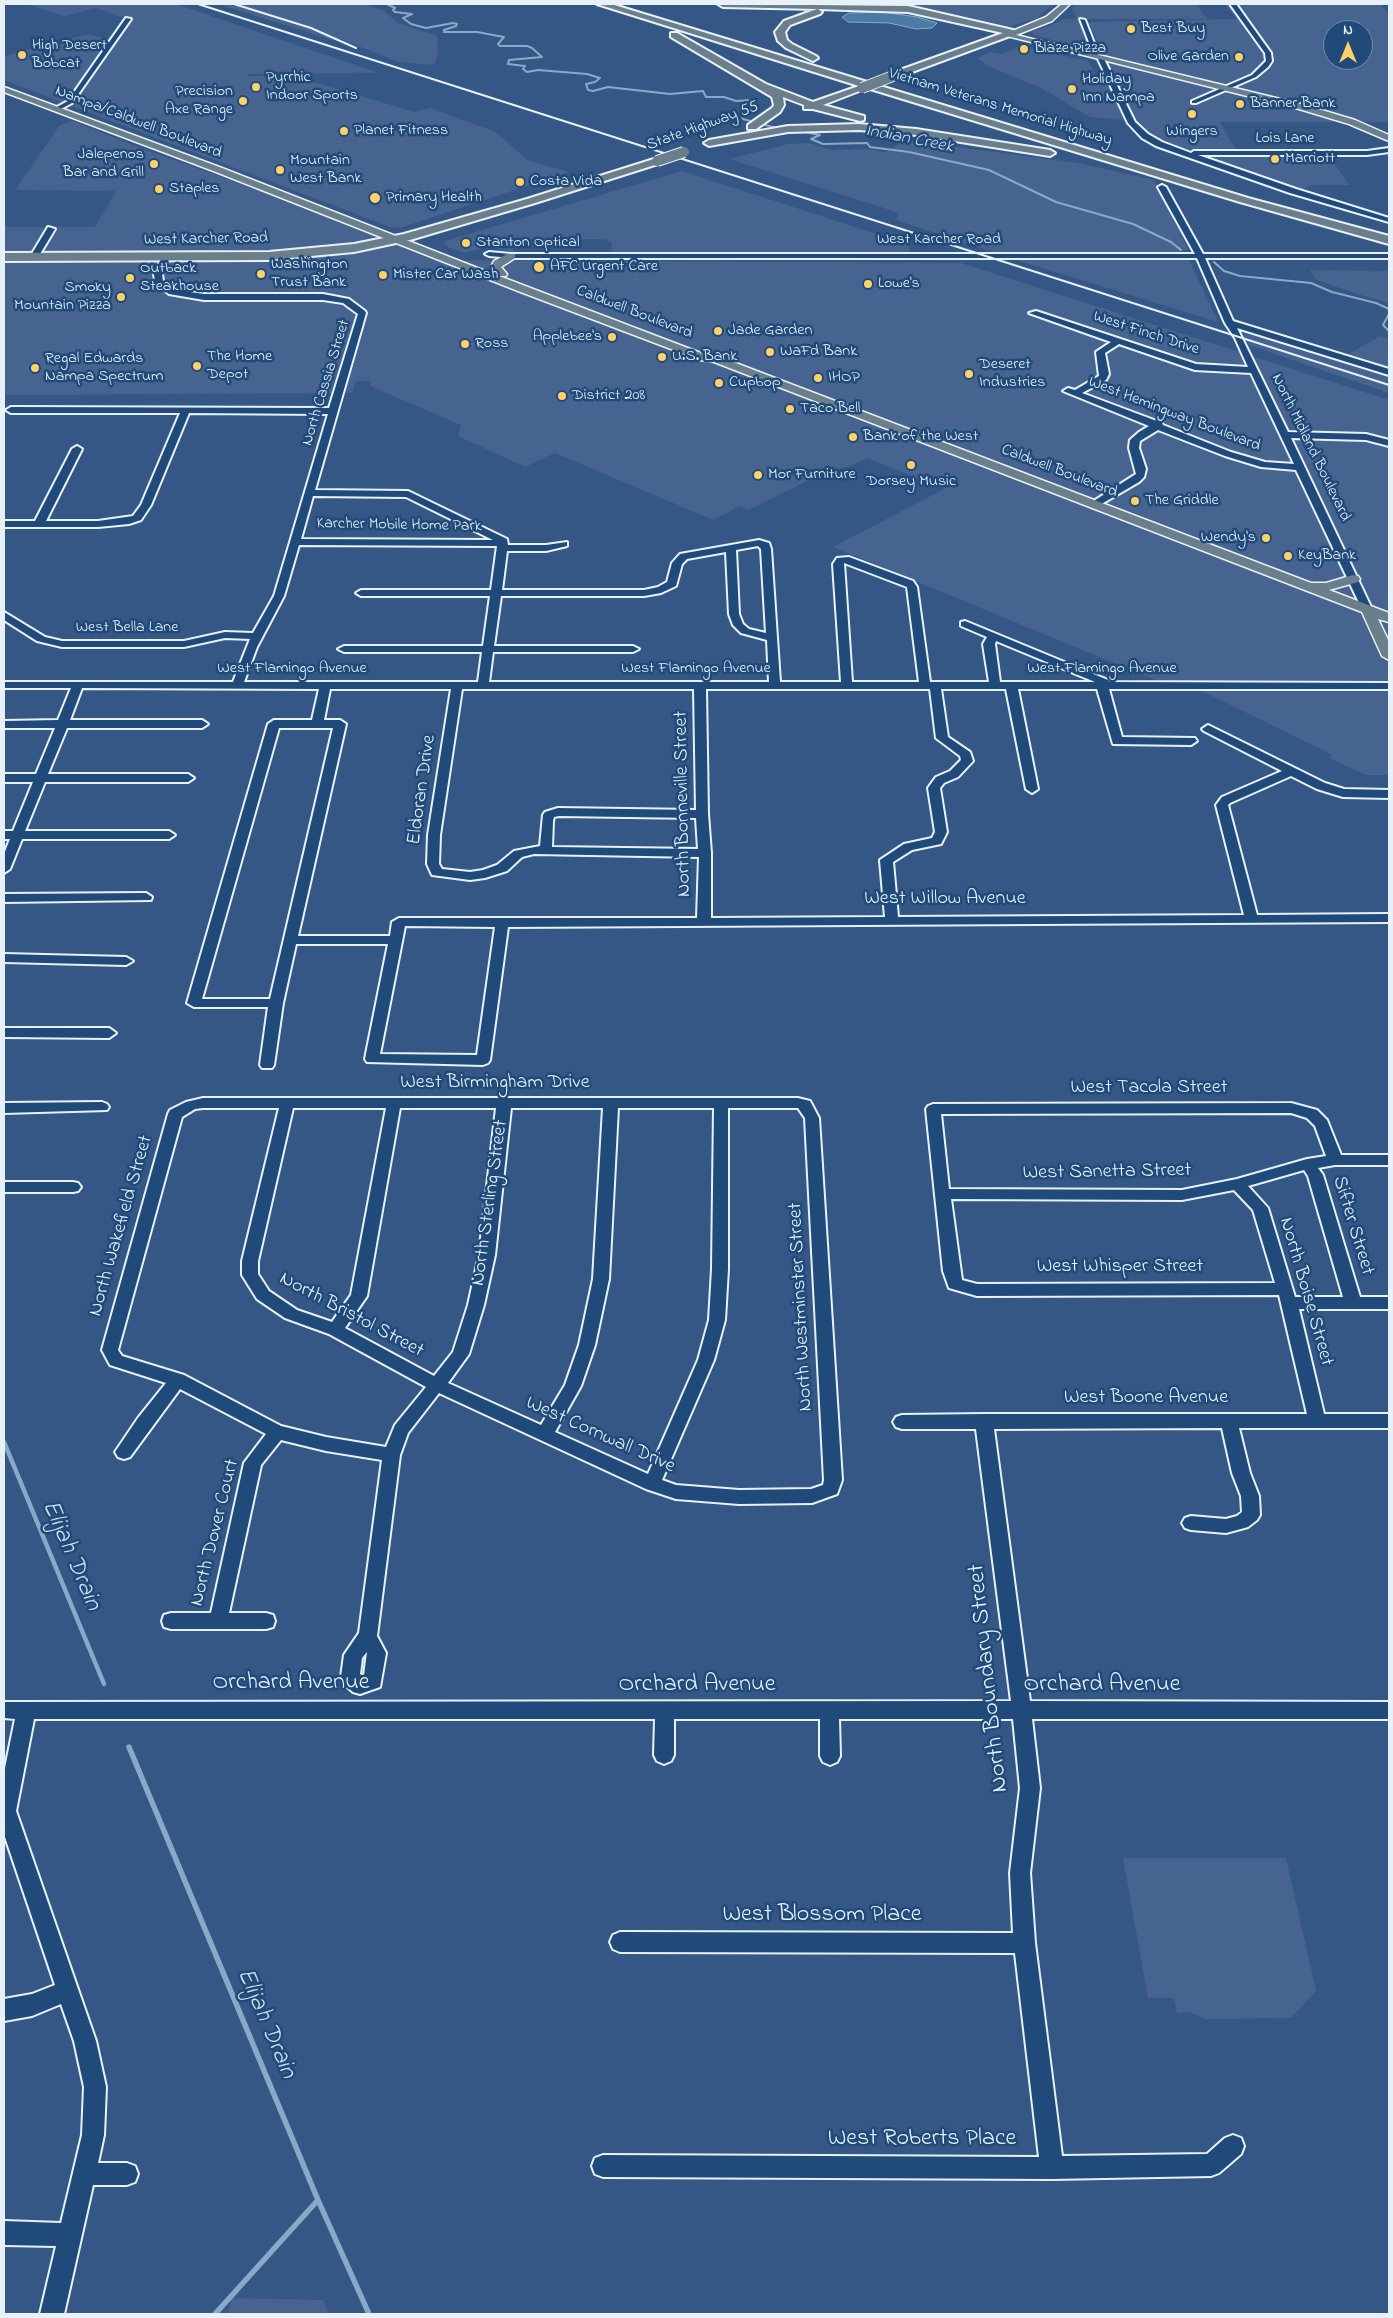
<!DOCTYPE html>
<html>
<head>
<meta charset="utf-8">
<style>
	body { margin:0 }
	#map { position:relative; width:1393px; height:2318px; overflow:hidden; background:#355785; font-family:"Indie Flower",sans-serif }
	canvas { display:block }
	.frame { position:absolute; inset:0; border:5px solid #e8f1f8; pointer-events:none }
	.north { position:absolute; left:1323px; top:20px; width:50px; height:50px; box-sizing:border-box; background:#1f4a7a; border:1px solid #6f8dac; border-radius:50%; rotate:0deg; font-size:14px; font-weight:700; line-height:20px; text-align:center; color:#e8f1f8 }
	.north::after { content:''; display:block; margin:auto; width:18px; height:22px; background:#ffd166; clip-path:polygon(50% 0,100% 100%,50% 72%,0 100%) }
</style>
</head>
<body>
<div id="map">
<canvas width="1393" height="2318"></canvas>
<div class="frame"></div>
<div class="north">N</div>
</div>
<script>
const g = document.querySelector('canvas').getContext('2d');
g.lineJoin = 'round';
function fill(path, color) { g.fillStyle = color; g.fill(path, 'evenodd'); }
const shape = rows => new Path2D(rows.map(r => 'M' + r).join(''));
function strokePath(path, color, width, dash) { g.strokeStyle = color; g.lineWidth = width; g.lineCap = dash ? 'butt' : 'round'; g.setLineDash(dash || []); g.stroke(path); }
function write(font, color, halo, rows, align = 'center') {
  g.font = font + ' "Indie Flower",sans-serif'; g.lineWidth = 5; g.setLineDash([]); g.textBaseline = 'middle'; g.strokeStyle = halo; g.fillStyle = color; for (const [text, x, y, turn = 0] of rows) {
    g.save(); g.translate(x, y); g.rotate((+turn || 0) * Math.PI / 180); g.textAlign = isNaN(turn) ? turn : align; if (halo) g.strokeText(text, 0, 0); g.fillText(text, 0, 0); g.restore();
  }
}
const built = shape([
	[27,4,176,4,379,73,249,74,248,76,290,75,415,112,430,108,496,132,527,160,569,172,400,228,390,227,4,80,4,56,89,34,107,40,124,18,96,8,64,16],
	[218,4,366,4,384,11,398,23,437,36,438,54,434,65,399,62,340,39,332,40],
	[771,4,1053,4,1036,19,1007,27,909,6],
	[1076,4,1196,4,1207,19,1078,19,1090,50,1033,35,1032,31,1050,26,1064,19,1077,19,1072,9],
	[1224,4,1380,4,1389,14,1389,122,1220,122,1236,150,1180,150,1148,134,1137,122,1088,22,1238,19],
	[1333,30,1363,30,1363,60,1333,60],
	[1020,46,1088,61,1095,74,1100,75,1107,83,1125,120,1090,117,1041,88,990,67,977,58,991,52,1002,54],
	[73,121,143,149,300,205,439,260,961,263,1389,400,1389,775,1366,775,1329,758,1333,755,1204,692,1155,680,833,547,944,489,867,458,848,467,827,471,749,510,740,506,713,520,555,453,525,467,458,436,461,425,370,386,371,381,356,381,352,393,4,395,4,227,95,227,116,191,15,190,60,125],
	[905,140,1078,163,1154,180,1188,249,1178,253,996,253,896,220,898,213,890,210,729,159,788,144,809,143,832,150,867,149,886,152],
	[1208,155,1329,155,1349,185,1314,185,1299,190,1202,157],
	[682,171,908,244,910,252,611,252,612,243,605,239,515,239,513,252,488,247,465,253,449,248,445,244,445,241],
	[1016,260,1189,260,1218,322],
	[1310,270,1389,271,1389,303,1354,293,1315,279],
	[1243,333,1252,333,1389,376,1389,393,1249,345],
	[1380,336,1389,339,1389,367,1349,354],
	[1123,1858,1286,1858,1316,1991,1291,2018,1205,2019,1190,2012,1177,2013,1174,1998,1148,1998],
	[232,2298,323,2300,329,2314,228,2314]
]);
const water = shape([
	[884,12,917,17,937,23,932,28,916,29,889,23,848,22,842,17,849,13,884,12]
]);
const streamFar2 = shape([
	[387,4,395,8,393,10,395,12,412,14,403,18,411,24,426,28,453,23,457,24,456,26,444,30,444,32,477,32,504,37,498,44,500,46,527,46,532,48,542,57,509,60,508,64,525,66,523,69,527,72,538,70,587,74,600,78,595,82,586,84,588,90,593,91,608,87,670,94,703,91,706,97,724,97,736,101,752,100,756,102,753,110,741,114,743,119,780,129],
	[800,131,820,135,811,139,823,144,867,143,870,147,909,152,989,170,1056,202,1133,224,1171,242,1181,250],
	[1214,262,1224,271,1240,276,1311,283,1332,292,1376,303,1389,309],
	[1389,314,1383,325,1389,331]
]);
const streamFar1 = shape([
	[4,1442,104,1684]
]);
const stream = shape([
	[129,1747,318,2200,369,2314],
	[215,2314,318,2200]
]);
const minor = shape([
	[1230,4,1236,4,1271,53,1272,61,1268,67,1256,77,1196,103,1192,103,1192,101,1252,75,1266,61,1265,53,1230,4],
	[126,18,131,19,72,103,59,110,55,110,55,108,68,101,126,18],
	[1080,19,1085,20,1099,56,1094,55,1080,19],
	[1101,57,1104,59,1135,122,1148,134,1162,142,1191,153,1194,151,1367,151,1389,148,1389,152,1367,155,1198,155,1296,189,1389,218,1389,222,1290,193,1156,146,1142,138,1128,123,1098,59,1101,57],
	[1162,185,1166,187,1203,254,1389,254,1389,258,1205,258,1233,321,1389,369,1389,375,1237,328,1288,432,1366,434,1389,440,1389,446,1366,440,1291,438,1372,609,1371,611,1363,611,1362,609,1296,470,1261,467,1225,456,1158,430,1140,441,1139,448,1146,469,1144,477,1139,482,1098,506,1090,506,1089,504,1136,474,1129,448,1130,440,1139,432,1149,426,1063,391,1068,388,1075,390,1099,376,1096,352,1111,342,1029,313,1036,311,1196,364,1248,367,1235,338,1225,323,1197,258,511,258,489,256,485,254,489,252,511,254,1195,254,1158,187,1162,185],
	[1119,344,1195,370,1251,373,1294,464,1265,462,1231,452,1163,425,1162,423,1082,393,1106,380,1109,374,1105,353,1119,344],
	[48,227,55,229,37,259,31,259,30,257,48,227],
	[163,255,170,257,162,274,163,281,175,290,204,294,323,294,349,299,365,311,366,313,315,490,408,491,507,539,508,545,546,545,567,542,567,546,546,551,507,551,502,590,644,590,658,587,667,582,672,563,680,554,759,540,769,543,771,549,780,682,841,682,833,564,837,558,849,557,913,581,917,587,930,682,989,682,983,644,987,637,961,626,961,622,965,621,1108,680,1109,682,1389,683,1389,689,1109,689,1122,737,1195,738,1197,741,1191,745,1113,744,1097,689,1018,689,1038,789,1032,793,1026,789,1006,689,941,689,948,737,970,752,973,761,958,777,944,783,940,788,947,832,941,844,912,850,893,862,898,917,1244,915,1216,805,1222,797,1282,771,1204,731,1202,729,1208,725,1325,783,1344,789,1389,790,1389,798,1343,797,1317,789,1291,776,1230,803,1228,805,1257,915,1389,914,1389,922,508,927,490,1060,488,1063,483,1065,367,1062,365,1059,388,944,296,944,283,1003,274,1065,272,1068,262,1068,260,1065,268,1007,194,1007,187,1003,268,724,274,720,312,720,319,689,82,688,70,720,202,720,208,724,202,728,67,728,48,774,188,774,194,778,188,782,45,782,25,831,169,831,175,835,169,839,22,839,10,869,4,873,4,854,10,839,4,839,4,831,13,831,33,782,4,782,4,774,36,774,55,728,4,728,4,721,58,720,71,688,4,688,4,682,233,682,250,639,225,638,184,647,62,647,37,641,4,620,4,612,45,637,62,641,184,641,225,632,253,633,274,596,328,414,189,413,151,505,141,520,129,524,98,527,4,527,4,521,35,521,72,449,77,446,82,449,46,521,98,521,133,516,141,505,180,413,11,413,6,410,11,407,329,408,358,314,343,303,323,300,204,300,169,294,155,282,154,274,163,255],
	[313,496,406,497,493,540,301,539,313,496],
	[299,545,497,546,491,590,361,590,356,593,361,596,490,596,483,646,344,646,338,649,344,652,482,652,478,682,244,682,257,647,284,596,299,545],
	[758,546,761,549,766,633,749,629,743,624,739,614,736,550,758,546],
	[726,552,729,614,733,625,741,633,767,640,769,682,489,682,493,652,633,652,639,649,633,646,494,646,501,596,644,596,661,593,676,586,682,564,687,559,726,552],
	[844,563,907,587,919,682,852,682,844,563],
	[996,641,1095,682,1000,682,995,644,996,641],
	[330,689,451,689,428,835,427,864,432,875,470,880,485,878,507,871,522,857,534,854,699,857,697,918,399,918,392,922,390,936,298,936,346,724,340,720,324,720,330,689],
	[462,689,694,689,696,810,558,808,545,812,543,815,540,846,514,851,497,865,483,870,470,872,442,869,439,864,440,835,462,689],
	[706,689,930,689,936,738,960,756,961,760,950,771,936,777,928,788,935,832,932,838,904,844,880,860,885,917,711,918,711,853,708,814,706,689],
	[279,728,333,728,270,999,202,999,279,728],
	[559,816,696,818,698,849,552,847,553,821,554,817,559,816],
	[405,926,495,927,477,1055,380,1054,405,926],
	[146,893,152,897,151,900,4,902,4,894,146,893],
	[4,954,126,957,133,961,126,965,4,962,4,954],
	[4,1028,109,1028,116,1033,109,1038,4,1037,4,1028],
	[203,1098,798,1098,810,1101,819,1118,842,1480,837,1494,812,1503,739,1504,676,1499,646,1489,439,1393,408,1433,400,1455,377,1636,386,1653,380,1687,360,1694,353,1692,343,1683,341,1677,344,1655,359,1633,382,1460,326,1451,281,1440,261,1465,229,1613,266,1613,273,1615,275,1621,273,1627,266,1629,171,1629,164,1627,162,1621,164,1615,171,1613,211,1613,244,1463,266,1434,180,1389,130,1457,124,1459,118,1457,115,1452,138,1418,166,1383,110,1365,102,1350,168,1114,170,1110,186,1102,203,1098],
	[203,1108,279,1108,242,1261,242,1275,257,1299,285,1318,329,1334,426,1387,395,1425,386,1447,326,1437,281,1426,184,1375,122,1356,118,1350,182,1117,195,1109,203,1108],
	[293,1108,386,1108,351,1295,332,1322,297,1310,269,1291,258,1274,258,1261,293,1108],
	[400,1108,496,1108,479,1255,468,1305,453,1352,434,1376,345,1328,367,1296,400,1108],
	[511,1108,603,1108,593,1279,579,1345,565,1385,541,1425,448,1383,469,1354,484,1305,495,1255,511,1108],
	[618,1108,714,1108,712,1269,709,1320,698,1360,648,1474,555,1432,581,1386,595,1345,609,1279,618,1108],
	[728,1108,798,1108,805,1118,824,1480,823,1485,811,1489,739,1490,676,1485,662,1480,714,1360,725,1320,728,1269,728,1108],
	[367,1652,364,1676,363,1676,360,1674,362,1658,367,1652],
	[102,1102,107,1104,109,1107,107,1110,4,1113,4,1103,102,1102],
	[1291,1103,1317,1110,1327,1120,1341,1155,1389,1155,1389,1165,1335,1165,1318,1168,1323,1175,1360,1297,1389,1297,1389,1309,1299,1309,1324,1414,1389,1414,1389,1428,1239,1428,1250,1473,1259,1496,1260,1515,1257,1520,1248,1527,1226,1533,1191,1530,1185,1528,1182,1523,1185,1518,1191,1516,1226,1519,1237,1516,1242,1512,1241,1496,1232,1473,1222,1428,994,1429,1030,1701,1389,1702,1389,1719,1032,1719,1040,1788,1030,1873,1035,1943,1062,2156,1207,2154,1225,2138,1233,2135,1241,2138,1244,2146,1241,2154,1219,2173,1211,2176,1052,2179,603,2177,595,2174,592,2166,595,2158,603,2155,1039,2157,1015,1953,620,1952,613,1949,610,1942,613,1935,620,1932,1013,1933,1010,1873,1020,1788,1013,1719,839,1719,840,1756,837,1762,830,1765,823,1762,820,1756,820,1719,674,1719,674,1755,671,1761,664,1764,657,1761,654,1755,655,1719,34,1719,16,1811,96,2041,106,2087,104,2135,98,2163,127,2163,135,2166,138,2174,135,2182,127,2185,93,2185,64,2314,40,2314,56,2246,4,2245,4,2221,61,2223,82,2135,84,2087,74,2041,61,2004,32,2016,4,2021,4,1999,32,1994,55,1985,4,1834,4,1773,15,1719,4,1718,4,1702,1011,1701,976,1429,902,1429,896,1427,893,1422,896,1417,902,1415,984,1414,1307,1414,1279,1295,977,1296,949,1288,943,1271,926,1109,928,1106,933,1104,1291,1103],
	[1291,1113,1307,1118,1315,1126,1326,1156,1307,1159,1237,1179,1182,1190,949,1189,941,1114,1291,1113],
	[1304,1170,1308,1176,1343,1297,1295,1297,1268,1208,1248,1186,1304,1170],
	[1234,1190,1253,1210,1275,1283,977,1284,962,1280,951,1199,1182,1200,1234,1190],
	[4,1182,73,1182,78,1183,81,1187,78,1191,73,1192,4,1192,4,1182]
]);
const major = shape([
	[1062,4,1070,4,1052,21,1016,35,1305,105,1355,120,1389,135,1389,141,1349,124,1299,109,1003,35,1046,17,1062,4],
	[4,87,222,168,498,276,491,267,494,261,507,254,515,254,515,258,501,267,507,274,506,276,499,276,706,355,720,357,1311,583,1326,583,1353,575,1358,576,1360,579,1358,582,1329,590,1389,613,1389,622,1378,619,1389,642,1389,660,1382,656,1362,612,714,362,700,360,518,291,216,172,4,92,4,87]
]);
const highway = shape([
	[597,4,611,4,1248,198,1389,236,1389,244,1240,202,867,88,823,105,864,116,864,120,860,121,813,109,804,109,804,105,783,97,784,105,780,112,756,129,748,129,748,125,772,108,774,105,772,97,671,37,671,33,677,33,766,84,813,102,859,86,597,4],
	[718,4,908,6,1013,30,1018,33,893,79,889,78,889,74,1003,33,908,12,818,9,822,12,820,14,790,25,785,32,787,40,792,44,816,56,818,58,813,61,786,48,778,41,775,32,784,21,817,9,723,7,718,4],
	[859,124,916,129,1050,150,1055,153,1050,156,916,135,859,130,788,132,709,146,704,143,709,140,788,126,859,124],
	[657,158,661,159,661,163,535,203,410,240,354,252,269,260,4,261,4,253,269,252,354,244,404,234,527,199,657,158]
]);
const rail = shape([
	[198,4,1389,385],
	[234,4,311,28,356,48]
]);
const highwayBridge = shape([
	[862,88,893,76],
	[657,161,684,152]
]);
const markers = [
	[1131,29,5,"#ffd166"],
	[1024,49,5,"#ffd166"],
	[22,55,5,"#ffd166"],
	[1239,57,5,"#ffd166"],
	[256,87,5,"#ffd166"],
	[1072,89,5,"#ffd166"],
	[243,101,5,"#ffd166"],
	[1240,104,5,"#ffd166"],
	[1192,114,5,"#ffd166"],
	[344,131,5,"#ffd166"],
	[1275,159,5,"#ffd166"],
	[154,164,5,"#ffd166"],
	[280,170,5,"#ffd166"],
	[520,182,5,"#ffd166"],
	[159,189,5,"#ffd166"],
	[375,198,6,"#ffd166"],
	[466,243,5,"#ffd166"],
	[539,267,6,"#ffd166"],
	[261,274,5,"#ffd166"],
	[383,275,5,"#ffd166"],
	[130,278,5,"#ffd166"],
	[868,284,5,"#ffd166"],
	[121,297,5,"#ffd166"],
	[718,331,5,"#ffd166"],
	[612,337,5,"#ffd166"],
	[465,344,5,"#ffd166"],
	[770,352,5,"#ffd166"],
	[662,357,5,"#ffd166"],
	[197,366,5,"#ffd166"],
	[35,368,5,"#ffd166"],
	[969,374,5,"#ffd166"],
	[818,378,5,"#ffd166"],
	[719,383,5,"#ffd166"],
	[562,396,5,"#ffd166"],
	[790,409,5,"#ffd166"],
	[853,437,5,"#ffd166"],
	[911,465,5,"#ffd166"],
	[758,475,5,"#ffd166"],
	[1135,501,5,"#ffd166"],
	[1266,538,5,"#ffd166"],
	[1288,556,5,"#ffd166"]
];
const farPoinames = [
	["Best Buy",1141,29],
	["High Desert",32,46],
	["Bobcat",32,64],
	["Blaze Pizza",1034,49],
	["Olive Garden",1229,57,"right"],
	["Pyrrhic",266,78],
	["Indoor Sports",266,96],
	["Holiday",1082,80],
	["Inn Nampa",1082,98],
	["Precision",233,92,"right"],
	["Axe Range",233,110,"right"],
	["Banner Bank",1250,104],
	["Planet Fitness",354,131],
	["Wingers",1192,132,"center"],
	["Jalepenos",144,155,"right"],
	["Bar and Grill",144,173,"right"],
	["Marriott",1285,159],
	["Mountain",290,161],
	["West Bank",290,179],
	["Costa Vida",530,182],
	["Staples",169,189],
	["Primary Health",386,198],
	["Stanton Optical",476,243],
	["Washington",271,265],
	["Trust Bank",271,283],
	["AFC Urgent Care",550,267],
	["Outback",140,269],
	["Steakhouse",140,287],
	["Mister Car Wash",393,275],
	["Lowe's",878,284],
	["Smoky",111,288,"right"],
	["Mountain Pizza",111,306,"right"],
	["Jade Garden",728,331],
	["Applebee's",602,337,"right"],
	["Ross",475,344],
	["WaFd Bank",780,352],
	["The Home",207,357],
	["Depot",207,375],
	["U.S. Bank",672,357],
	["Regal Edwards",45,359],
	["Nampa Spectrum",45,377],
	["Deseret",979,365],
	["Industries",979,383],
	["IHOP",828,378],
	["Cupbop",729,383],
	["District 208",572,396],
	["Taco Bell",800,409],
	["Bank of the West",863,437],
	["Mor Furniture",768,475],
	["Dorsey Music",911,482,"center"],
	["The Griddle",1145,501],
	["Wendy's",1256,538,"right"],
	["KeyBank",1298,556]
];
const farStreetnames = [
	["Vietnam Veterans Memorial Highway",1000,108,17],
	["Nampa/Caldwell Boulevard",138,123,21],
	["State Highway 55",703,127,-20],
	["Lois Lane",1285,139],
	["West Karcher Road",206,240,-1],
	["West Karcher Road",939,240],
	["Caldwell Boulevard",634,313,21],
	["West Finch Drive",1146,334,18],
	["North Cassia Street",327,383,-73],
	["West Hemingway Boulevard",1174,415,21],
	["North Midland Boulevard",1310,448,64],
	["Caldwell Boulevard",1059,472,21],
	["Karcher Mobile Home Park",399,526,1],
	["West Bella Lane",127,628],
	["West Flamingo Avenue",292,669],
	["West Flamingo Avenue",696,669],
	["West Flamingo Avenue",1102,669]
];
const farWaternames = [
	["Indian Creek",909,140,11]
];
const streetNames = [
	["Eldoran Drive",423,790,-82],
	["North Bonneville Street",684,804,-91],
	["West Willow Avenue",945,900],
	["West Birmingham Drive",495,1084],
	["West Tacola Street",1149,1089],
	["West Sanetta Street",1107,1173,-1],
	["North Sterling Street",491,1203,-82],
	["North Wakefield Street",122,1226,-74],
	["Sifter Street",1352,1226,73],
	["West Whisper Street",1120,1268],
	["North Boise Street",1305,1292,74],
	["North Westminster Street",802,1307,-93],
	["North Bristol Street",351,1316,28],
	["West Boone Avenue",1146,1399],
	["West Cornwall Drive",600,1436,24],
	["North Dover Court",216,1533,-76]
];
const nearStreetnames = [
	["North Boundary Street",990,1678,-96],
	["Orchard Avenue",291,1684],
	["Orchard Avenue",697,1686],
	["Orchard Avenue",1102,1686],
	["West Blossom Place",822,1916],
	["West Roberts Place",922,2140]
];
const nearWaternames = [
	["Elijah Drain",70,1556,67],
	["Elijah Drain",265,2024,67]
];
fill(built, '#47638f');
fill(water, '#497ba6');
strokePath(water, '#89aac7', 1);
strokePath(streamFar2, '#89aac7', 2);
strokePath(streamFar1, '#89aac7', 4.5);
strokePath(stream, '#89aac7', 5.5);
strokePath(minor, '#e8f1f8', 4);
strokePath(major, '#e8f1f8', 3);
strokePath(highway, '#e8f1f8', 4);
fill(minor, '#1f4a7a');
fill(major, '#6b7e8b');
fill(highway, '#6b7e8b');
strokePath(rail, '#e8f1f8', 2);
strokePath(highwayBridge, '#e8f1f8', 12, []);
strokePath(highwayBridge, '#6b7e8b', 10);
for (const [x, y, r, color] of markers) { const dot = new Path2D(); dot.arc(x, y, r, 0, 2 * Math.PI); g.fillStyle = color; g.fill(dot); strokePath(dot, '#1f4a7a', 2); }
write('16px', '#e8f1f8', '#1f4a7a', farPoinames, 'left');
write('16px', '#e8f1f8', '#1f4a7a', farStreetnames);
write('italic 18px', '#d0dfec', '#1f4a7a', farWaternames);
write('20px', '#e8f1f8', '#1f4a7a', streetNames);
write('24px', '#e8f1f8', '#1f4a7a', nearStreetnames);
write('italic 25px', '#d0dfec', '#1f4a7a', nearWaternames);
</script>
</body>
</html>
